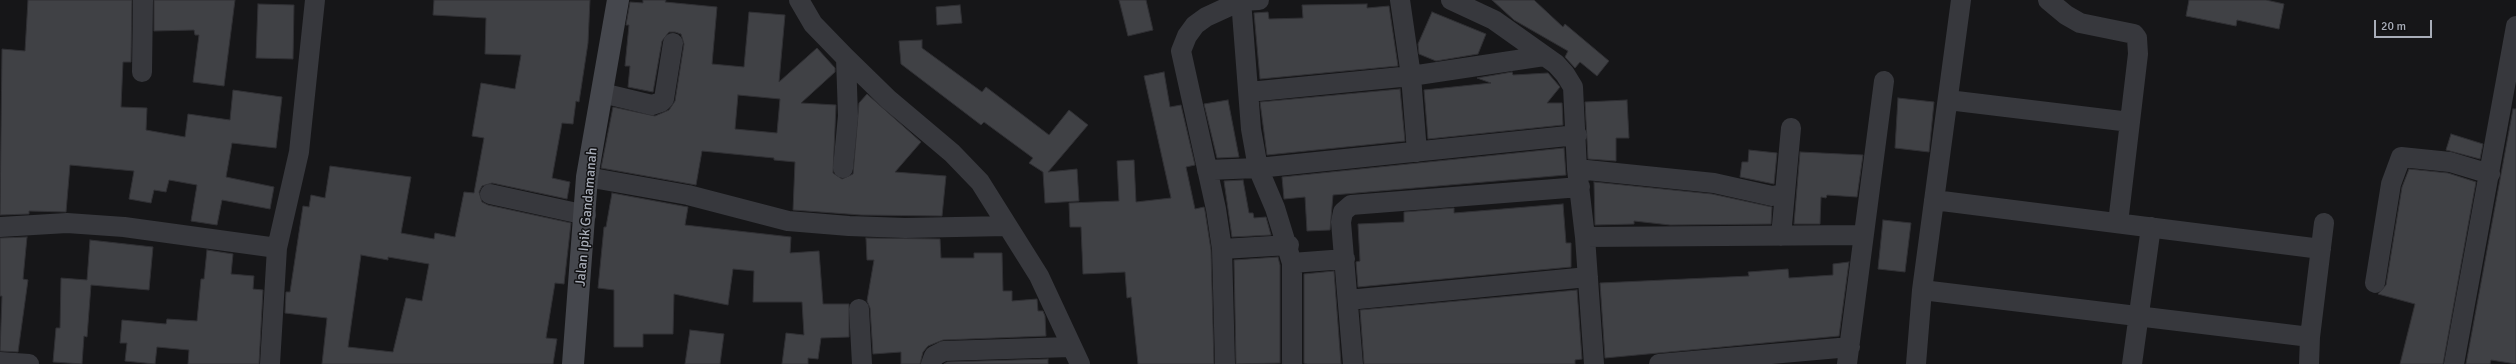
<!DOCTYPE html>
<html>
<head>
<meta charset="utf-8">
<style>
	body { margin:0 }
	#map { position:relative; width:2516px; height:364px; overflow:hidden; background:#161618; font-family:Signika,sans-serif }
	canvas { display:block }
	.scale { position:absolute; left:2374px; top:20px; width:58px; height:18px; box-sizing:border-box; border:2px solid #a8adb8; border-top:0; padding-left:5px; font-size:12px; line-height:14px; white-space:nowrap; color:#a8adb8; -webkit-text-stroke:3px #111113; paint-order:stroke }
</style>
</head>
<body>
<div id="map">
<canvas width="2516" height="364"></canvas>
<div class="scale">20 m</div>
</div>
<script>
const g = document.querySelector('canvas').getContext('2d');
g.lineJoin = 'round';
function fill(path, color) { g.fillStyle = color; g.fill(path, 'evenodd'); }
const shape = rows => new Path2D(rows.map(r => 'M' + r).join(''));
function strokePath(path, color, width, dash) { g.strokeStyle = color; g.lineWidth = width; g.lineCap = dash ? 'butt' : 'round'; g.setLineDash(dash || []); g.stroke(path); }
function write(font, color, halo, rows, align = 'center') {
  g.font = font + ' Signika,sans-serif'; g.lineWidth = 3; g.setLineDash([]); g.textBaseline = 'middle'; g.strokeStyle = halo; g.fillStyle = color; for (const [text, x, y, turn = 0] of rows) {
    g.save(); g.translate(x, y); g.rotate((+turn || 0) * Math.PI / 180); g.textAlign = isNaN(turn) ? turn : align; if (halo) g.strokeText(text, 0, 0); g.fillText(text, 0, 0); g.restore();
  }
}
const building = shape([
	[28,0,132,0,131,62,123,62,121,107,147,108,146,130,185,137,188,114,230,120,233,90,282,97,276,148,232,143,226,177,274,187,270,209,222,200,217,225,191,221,197,185,169,180,166,192,154,190,151,203,129,199,134,171,70,165,66,212,29,211,29,214,0,215,2,49,25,51,28,0],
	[154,0,235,0,224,86,193,82,199,35,195,35,194,30,154,31,154,0],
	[434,0,590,0,588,43,579,102,576,101,573,124,562,123,552,178,570,182,567,199,492,183,482,186,479,192,482,202,488,205,571,223,564,284,555,283,546,338,557,339,553,364,322,364,327,318,285,313,286,292,290,292,303,206,309,207,311,195,325,198,330,166,411,177,401,233,434,239,435,233,455,237,464,192,474,193,484,138,472,136,481,83,515,89,521,55,485,54,486,18,433,15,434,0],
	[361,255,388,260,388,257,429,264,422,301,406,298,393,352,348,347,361,255],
	[643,0,666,0,665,2,717,7,712,64,744,67,749,12,785,15,779,82,817,48,835,68,835,72,801,103,836,105,833,173,842,179,853,174,859,103,867,94,921,142,895,172,946,176,942,216,861,215,793,210,795,162,774,160,774,158,702,151,696,185,601,168,613,107,655,116,669,110,675,101,684,44,681,34,675,32,669,32,662,41,653,92,628,87,630,66,625,66,629,25,626,25,630,2,643,3,643,0],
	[738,95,780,99,777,133,735,129,738,95],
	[1119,0,1146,0,1153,30,1128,36,1119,0],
	[1492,0,1534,0,1563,27,1565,24,1609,61,1597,76,1580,62,1575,68,1565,57,1568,51,1514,20,1492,0],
	[2189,0,2266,0,2284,4,2279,29,2237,20,2236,26,2186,16,2189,0],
	[258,4,294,5,293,59,256,58,258,4],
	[1367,4,1367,8,1389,6,1398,66,1260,79,1254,13,1268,12,1269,19,1303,18,1302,5,1367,4],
	[960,5,962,23,937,25,936,7,960,5],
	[1432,12,1486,34,1478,54,1436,61,1419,54,1418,44,1432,12],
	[922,40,922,48,982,92,986,87,1049,135,1069,110,1088,125,1048,172,1077,169,1079,201,1045,203,1043,172,1029,163,1033,158,984,122,981,125,901,64,899,41,922,40],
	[1164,72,1170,107,1181,105,1195,165,1186,167,1195,209,1204,207,1205,211,1211,250,1214,364,1138,364,1131,297,1127,298,1125,272,1083,274,1081,227,1070,227,1069,203,1119,201,1117,161,1134,160,1136,202,1171,198,1144,76,1164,72],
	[1512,72,1513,75,1548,73,1560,87,1547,103,1562,103,1563,125,1428,139,1424,90,1491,83,1477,78,1512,72],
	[1400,89,1405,141,1267,155,1260,102,1400,89],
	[1898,98,1934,102,1929,152,1895,148,1898,98],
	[1228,100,1239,157,1217,158,1204,104,1228,100],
	[1627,100,1629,138,1616,138,1616,161,1588,159,1585,102,1627,100],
	[2513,109,2516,109,2516,364,2491,360,2490,364,2466,364,2513,109],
	[2451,134,2483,144,2480,159,2446,150,2451,134],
	[1564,148,1566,175,1333,195,1330,230,1307,231,1305,197,1284,199,1282,177,1564,148],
	[1749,150,1777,153,1774,184,1740,177,1742,162,1748,162,1749,150],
	[1800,152,1863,155,1857,197,1827,195,1826,198,1821,197,1820,224,1794,224,1800,152],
	[2409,169,2448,173,2476,182,2443,364,2400,364,2415,304,2378,294,2386,285,2402,187,2409,169],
	[1243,180,1249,213,1253,213,1254,218,1266,217,1271,235,1232,237,1224,181,1243,180],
	[1594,182,1712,194,1772,207,1771,224,1670,225,1634,221,1634,224,1595,225,1594,182],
	[612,193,688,207,685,225,791,237,790,253,819,251,823,304,849,304,849,337,821,338,818,359,808,358,808,364,782,364,786,333,804,335,802,302,753,302,754,271,733,269,728,305,674,294,673,334,643,334,643,347,614,347,614,290,598,288,604,227,606,227,612,193],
	[1563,204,1566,243,1571,243,1571,267,1358,287,1356,262,1360,261,1358,224,1404,222,1404,212,1454,208,1454,213,1563,204],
	[1883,220,1911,223,1905,272,1878,269,1883,220],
	[27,237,23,279,28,280,18,352,0,351,2,296,0,296,0,238,27,237],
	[866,238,940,239,941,258,974,258,974,253,1002,253,1003,291,1012,291,1012,301,1037,299,1038,311,1043,311,1045,316,1046,336,943,340,928,346,923,352,920,364,901,364,901,352,873,354,870,308,867,301,874,260,867,260,866,238],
	[90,240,153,247,149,290,91,285,87,337,84,336,82,364,53,362,56,328,60,328,61,278,87,280,90,240],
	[207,250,233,254,231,274,254,276,253,289,263,290,259,364,188,364,189,350,157,347,155,364,125,361,127,343,120,343,122,320,166,324,167,319,197,321,201,279,204,279,207,250],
	[1278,257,1280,265,1280,363,1236,364,1234,260,1278,257],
	[1849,262,1839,336,1605,358,1600,283,1749,276,1748,272,1788,269,1789,278,1833,275,1833,264,1849,262],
	[1334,271,1341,364,1307,364,1304,363,1304,274,1334,271],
	[1577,290,1582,359,1575,360,1575,364,1364,364,1360,310,1577,290],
	[690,330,724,334,720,364,685,364,690,330],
	[1048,359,1048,364,944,364,947,362,1048,359]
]);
const street = shape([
	[799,0,813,24,846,58,888,99,952,153,980,182,1039,276,1080,364],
	[1241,0,1251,129,1258,168,1275,208,1292,263,1292,364],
	[1400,0,1411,76,1417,152],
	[1451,0,1494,20,1556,64,1565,74,1573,87,1577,169,1585,237,1594,364],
	[2048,0,2066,15,2080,23,2134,34,2137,38,2138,54,2118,223],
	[142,72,143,0],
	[1249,92,1411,76,1544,56],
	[602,93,652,105,661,102,664,99,673,43],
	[1948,100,2130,122],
	[843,168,848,116,846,58],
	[1577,169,1714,183,1772,196,1784,194],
	[1207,170,1258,168,1577,135],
	[587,177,688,195,788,221,849,226,905,228,1007,226],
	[490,194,586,215],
	[1934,200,2321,249],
	[0,227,67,223,124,227,277,248],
	[1781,236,1791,128],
	[1585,237,1863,235],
	[1222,249,1289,245],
	[1292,263,1345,259],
	[2375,283,2391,184,2401,157,2450,162,2490,174],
	[1922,290,2310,337],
	[1348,300,1588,277],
	[859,309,862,364],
	[0,362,29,364],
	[270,364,277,248,299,152,315,0],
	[931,364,934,356,944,351,1070,347],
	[1225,364,1222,249,1216,209,1181,51,1187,36,1195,25,1206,17,1241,1,1259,0],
	[1353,364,1341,222,1343,212,1351,205,1580,187],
	[1659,364,1850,347],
	[1847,364,1884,81],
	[1916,364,1922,290,1961,0],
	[2132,364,2151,227],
	[2309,364,2310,337,2324,223],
	[2454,364,2516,26]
]);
const secondary = shape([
	[573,364,587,177,618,0]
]);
const streetNames = [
	["Jalan Ipik Gandamanah",587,217,-85]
];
fill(building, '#404145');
strokePath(building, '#303034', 1);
strokePath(street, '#37383d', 20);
strokePath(secondary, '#45474d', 22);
write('14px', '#a8adb8', '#111113', streetNames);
</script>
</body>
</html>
